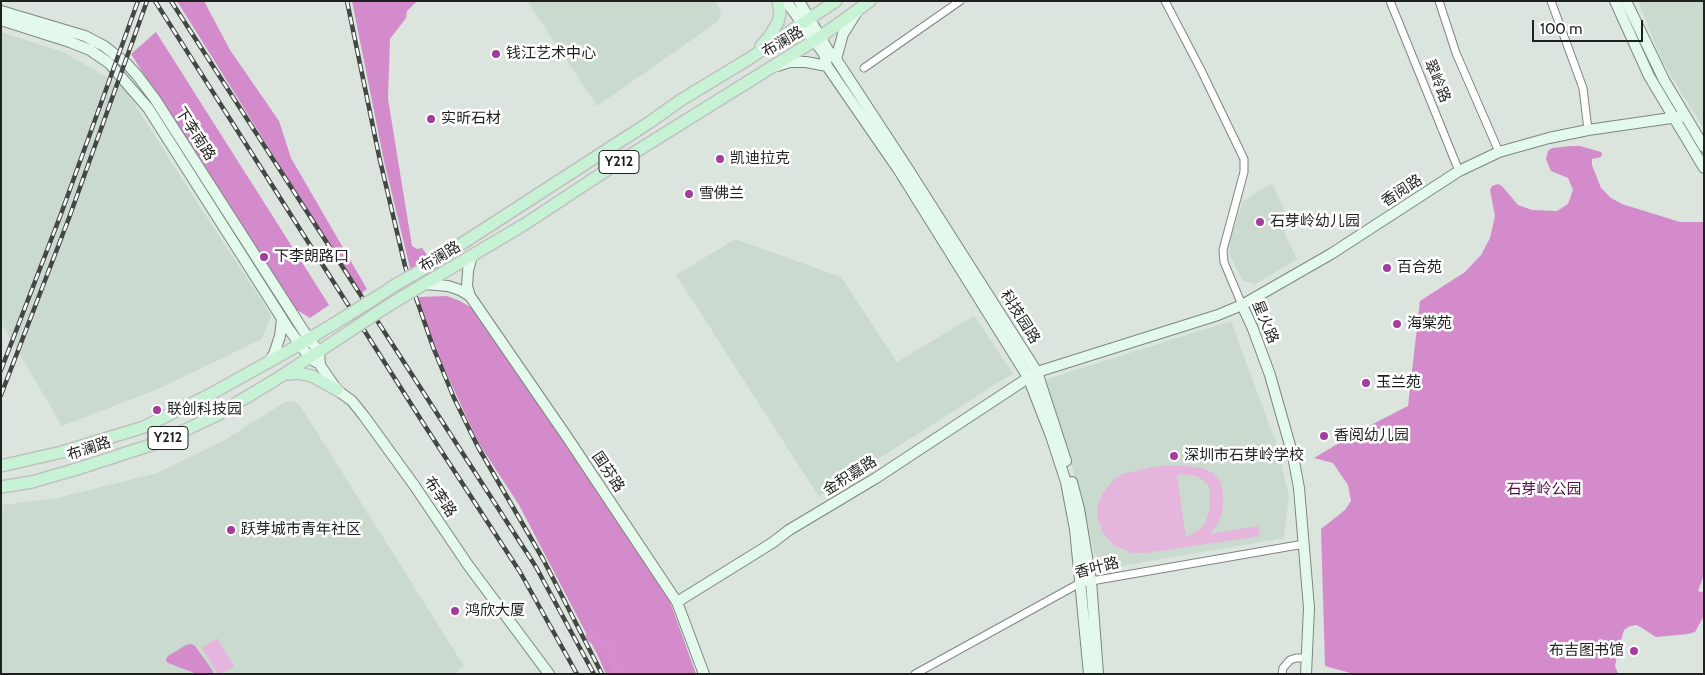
<!DOCTYPE html>
<html>
<head>
<meta charset="utf-8">
<style>
	body { margin:0 }
	#map { position:relative; width:1705px; height:675px; overflow:hidden; background:#dbe5de; font-family:Cabin,sans-serif }
	canvas { display:block }
	.frame { position:absolute; inset:0; border:2px solid #1e211f; pointer-events:none }
	.scale { position:absolute; left:1532px; top:20px; width:111px; height:22px; box-sizing:border-box; border:2px solid #1e211f; border-top:0; padding-left:6px; font-size:15px; line-height:18px; white-space:nowrap; color:#1e211f; -webkit-text-stroke:4px #fff; paint-order:stroke }
</style>
</head>
<body>
<div id="map">
<canvas width="1705" height="675"></canvas>
<div class="frame"></div>
<div class="scale">100 m</div>
</div>
<script>
const g = document.querySelector('canvas').getContext('2d');
g.lineJoin = 'round';
function fill(path, color) { g.fillStyle = color; g.fill(path, 'evenodd'); }
const shape = rows => new Path2D(rows.map(r => 'M' + r).join(''));
function strokePath(path, color, width, dash) { g.strokeStyle = color; g.lineWidth = width; g.lineCap = dash ? 'butt' : 'round'; g.setLineDash(dash || []); g.stroke(path); }
function write(font, color, halo, rows, align = 'center') {
  g.font = font + ' Cabin,"Noto Sans SC",sans-serif'; g.lineWidth = 5; g.setLineDash([]); g.textBaseline = 'middle'; g.strokeStyle = halo; g.fillStyle = color; for (const [text, x, y, turn = 0] of rows) {
    g.save(); g.translate(x, y); g.rotate((+turn || 0) * Math.PI / 180); g.textAlign = isNaN(turn) ? turn : align; if (halo) g.strokeText(text, 0, 0); g.fillText(text, 0, 0); g.restore();
  }
}
const built = shape([
	[527,1,715,1,721,11,720,17,716,23,597,106],
	[1638,1,1704,1,1704,129,1662,61],
	[1,32,63,52,124,87,187,187,271,315,262,339,158,389,62,426,1,323],
	[1272,183,1284,210,1285,235,1297,259,1255,284,1242,280,1229,253,1231,236,1243,201],
	[735,239,841,277,897,362,974,316,1013,373,819,497,676,275],
	[1231,321,1276,443,1289,496,1284,538,1099,570,1073,470,1044,380],
	[287,401,295,402,301,407,464,666,454,674,1,674,1,505,57,498,157,473,223,441]
]);
const green = shape([
	[1178,465,1202,468,1213,473,1220,481,1223,493,1223,510,1218,523,1210,534,1258,526,1260,536,1145,553,1133,553,1115,546,1103,533,1098,519,1097,508,1102,494,1111,483,1122,474,1152,467],
	[1180,474,1196,476,1203,480,1209,486,1210,507,1205,524,1199,530,1186,537,1177,476],
	[217,638,234,666,222,674,218,674,202,648]
]);
const forest = shape([
	[177,1,204,1,230,50,279,121,291,158,367,289,360,294],
	[352,1,417,1,407,11,406,18,390,39,388,99,412,246,417,249,422,248,431,260,411,272,384,161],
	[156,32,329,305,310,318,289,305,131,54],
	[1571,146,1580,146,1601,152,1602,154,1601,157,1592,159,1592,165,1601,188,1611,198,1622,204,1680,222,1704,222,1704,575,1698,591,1704,593,1704,616,1695,632,1688,634,1656,637,1637,625,1630,626,1624,630,1619,647,1615,666,1618,674,1354,674,1325,666,1321,529,1345,510,1351,501,1348,485,1333,463,1314,458,1363,429,1408,406,1420,301,1465,272,1481,255,1490,238,1495,216,1490,190,1492,186,1498,184,1502,186,1518,205,1532,210,1557,211,1568,204,1573,190,1568,178,1551,171,1546,159,1548,151,1552,148],
	[447,296,460,301,472,308,486,325,669,599,696,674,606,674,598,656,519,505,478,442,425,327,416,302,419,297],
	[191,644,195,646,213,671,213,674,197,674,168,663,166,661,166,659,168,656,186,645]
]);
const river = shape([
	[593,636,609,647,621,674]
]);
const street = shape([
	[1165,1,1201,70,1244,159,1244,172,1223,250,1224,262,1242,305],
	[1390,1,1459,171],
	[1439,1,1456,53,1499,152],
	[1551,1,1583,88,1588,130],
	[864,68,960,1],
	[915,674,1080,583,1304,544],
	[1282,674,1283,668,1290,660,1296,658,1307,658]
]);
const secondary = shape([
	[786,1,824,54,827,66,900,172,1028,377,1051,436,1066,482,1075,529,1089,674],
	[799,1,828,50,836,59,908,169,1037,372,1066,461],
	[1615,1,1649,76,1704,168],
	[1626,1,1664,80,1704,147],
	[1,11,85,36,104,46,127,64,137,75,155,99,303,330,319,352,320,365,337,390,352,401,364,416,414,485,468,565,549,674],
	[1,20,70,42,90,50,109,63,148,108,288,328,310,358,316,362],
	[836,59,843,34,858,10],
	[777,66,790,62,806,62,827,66],
	[472,255,468,271,467,286,470,296,567,437,677,602,704,674],
	[424,284,448,286,460,290,470,296],
	[1242,305,1253,329,1270,375,1293,456,1299,488,1309,608,1306,674],
	[268,363,274,354,280,336,282,319],
	[1072,482,1079,509,1091,581,1098,674],
	[677,602,772,543,789,530,876,478,1037,372,1218,315,1242,305,1331,254,1459,171,1499,152,1549,138,1588,130,1685,116]
]);
const primary = shape([
	[761,46,769,37,778,22,780,13,778,1],
	[418,272,650,122,681,100,747,60,836,1],
	[424,284,525,224,616,164,820,37,870,1],
	[377,297,395,285],
	[383,309,404,296],
	[288,374,298,373,312,376,337,390],
	[1,466,62,452,144,427,211,394,290,350,332,325],
	[1,487,32,482,77,469,160,442,217,415,275,380,341,337]
]);
const rail = shape([
	[155,1,425,426,520,572,577,674],
	[171,1,536,567,594,674],
	[347,1,379,156,405,266,433,347,454,398,478,447,543,559,602,674],
	[1,370,61,214,138,1],
	[1,395,69,218,147,1]
]);
const primaryBridge = shape([
	[395,285,418,272],
	[404,296,424,284],
	[332,325,377,297],
	[341,337,383,309]
]);
const markers = [
	[496,54,5,"#a43b9d"],
	[431,119,5,"#a43b9d"],
	[720,159,5,"#a43b9d"],
	[689,194,5,"#a43b9d"],
	[1260,222,5,"#a43b9d"],
	[264,257,5,"#a43b9d"],
	[1387,268,5,"#a43b9d"],
	[1397,324,5,"#a43b9d"],
	[1366,383,5,"#a43b9d"],
	[157,410,5,"#a43b9d"],
	[1324,436,5,"#a43b9d"],
	[1174,456,5,"#a43b9d"],
	[231,530,5,"#a43b9d"],
	[455,611,5,"#a43b9d"],
	[1634,651,5,"#a43b9d"]
];
const shields = [
	[619,162,40],
	[168,438,40]
];
const shieldNames = [
	["Y212",619,162],
	["Y212",168,438]
];
const streetNames = [
	["布澜路",783,42,-31],
	["翠岭路",1437,81,67],
	["下李南路",195,134,57],
	["香阅路",1402,191,-33],
	["布澜路",440,257,-31],
	["科技园路",1020,317,58],
	["星火路",1265,322,67],
	["布澜路",89,449,-18],
	["国芬路",608,472,56],
	["金积嘉路",850,476,-32],
	["布李路",440,497,56],
	["香叶路",1097,568,-14]
];
const poiNames = [
	["钱江艺术中心",506,54],
	["实昕石材",441,119],
	["凯迪拉克",730,159],
	["雪佛兰",699,194],
	["石芽岭幼儿园",1270,222],
	["下李朗路口",274,257],
	["百合苑",1397,268],
	["海棠苑",1407,324],
	["玉兰苑",1376,383],
	["联创科技园",167,410],
	["香阅幼儿园",1334,436],
	["深圳市石芽岭学校",1184,456],
	["跃芽城市青年社区",241,530],
	["鸿欣大厦",465,611],
	["布吉图书馆",1624,651,"right"]
];
const parkNames = [
	["石芽岭公园",1544,490]
];
fill(built, '#cadace');
fill(green, '#e5b5de');
fill(forest, '#d38bcc');
strokePath(river, '#d58dce', 14);
strokePath(street, '#7d8680', 9);
strokePath(secondary, '#7d8680', 12);
strokePath(primary, '#c0c1c0', 14);
strokePath(street, '#fff', 7);
strokePath(secondary, '#e3f9eb', 10);
strokePath(primary, '#c7f2d6', 11);
strokePath(rail, '#444845', 4.5);
strokePath(rail, '#fff', 2.5, [8]);
strokePath(primaryBridge, '#c0c1c0', 14, []);
strokePath(primaryBridge, '#c7f2d6', 11);
for (const [x, y, r, color] of markers) { const dot = new Path2D(); dot.arc(x, y, r, 0, 2 * Math.PI); g.fillStyle = color; g.fill(dot); strokePath(dot, '#fff', 2); }
for (const [x, y, w] of shields) { const box = new Path2D(); box.roundRect(x - w / 2, y - 11.5, w, 23, 4); g.fillStyle = '#fff'; g.fill(box); strokePath(box, '#1e211f', 1); }
write('bold 14px', '#1e211f', null, shieldNames);
write('15px', '#1e211f', '#fff', streetNames);
write('15px', '#1e211f', '#fff', poiNames, 'left');
write('15px', '#50104d', '#fff', parkNames);
</script>
</body>
</html>
